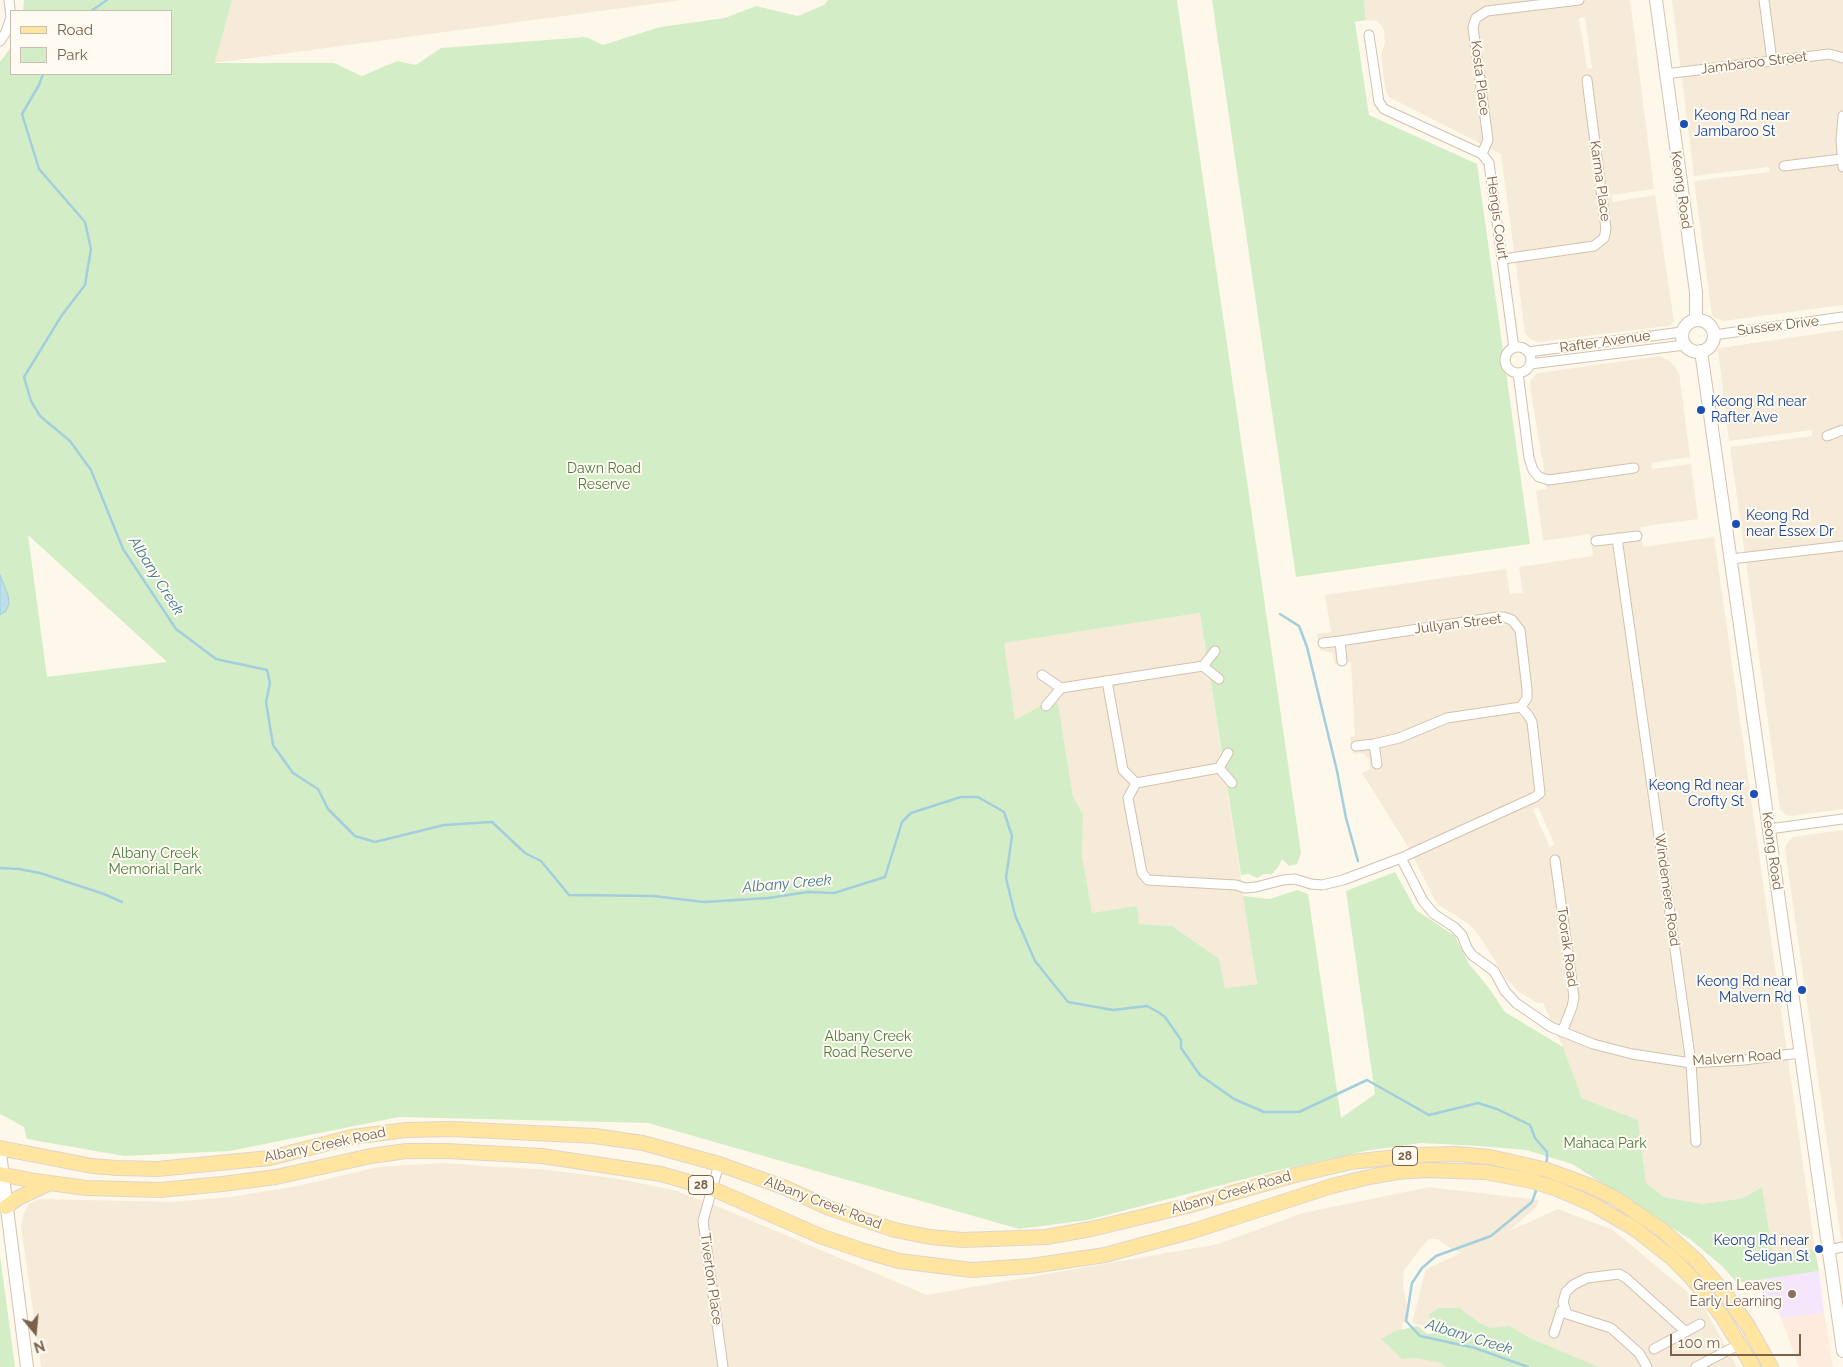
<!DOCTYPE html>
<html>
<head>
<meta charset="utf-8">
<style>
	body { margin:0 }
	#map { position:relative; width:1843px; height:1367px; overflow:hidden; background:#fef8ea; font-family:Raleway,sans-serif }
	canvas { display:block }
	.legend { position:absolute; left:10px; top:10px; width:162px; height:65px; box-sizing:border-box; background:#fffbf2; border:1px solid #cbbdaf; margin:0; padding:6px 9px; list-style:none; font-size:15px; color:#7c614a }
	.legend li { display:flex; align-items:center; gap:10px; height:25px }
	.legend b { width:25px; border:1px solid #cbbdaf }
	.north { position:absolute; left:10px; top:1307px; width:50px; height:50px; -webkit-text-stroke:4px #fffbf2; paint-order:stroke; rotate:163deg; font-size:14px; font-weight:700; line-height:20px; text-align:center; color:#7c614a }
	.north::after { content:''; display:block; margin:auto; width:18px; height:22px; background:#7c614a; clip-path:polygon(50% 0,100% 100%,50% 72%,0 100%) }
	.scale { position:absolute; left:1670px; top:1334px; width:131px; height:22px; box-sizing:border-box; border:2px solid #7c614a; border-top:0; padding-left:6px; font-size:15px; line-height:18px; white-space:nowrap; color:#7c614a; -webkit-text-stroke:4px #fffbf2; paint-order:stroke }
</style>
</head>
<body>
<div id="map">
<canvas width="1843" height="1367"></canvas>
<ul class="legend">
<li><b style="height:6px;background:#ffe5a0"></b>Road</li>
<li><b style="height:14px;background:#d3eec7"></b>Park</li>
</ul>
<div class="north">N</div>
<div class="scale">100 m</div>
</div>
<script>
const g = document.querySelector('canvas').getContext('2d');
g.lineJoin = 'round';
function fill(path, color) { g.fillStyle = color; g.fill(path, 'evenodd'); }
const shape = rows => new Path2D(rows.map(r => 'M' + r).join(''));
function strokePath(path, color, width, dash) { g.strokeStyle = color; g.lineWidth = width; g.lineCap = dash ? 'butt' : 'round'; g.setLineDash(dash || []); g.stroke(path); }
function write(font, color, halo, rows, align = 'center') {
  g.font = font + ' Raleway,sans-serif'; g.lineWidth = 4; g.setLineDash([]); g.textBaseline = 'middle'; g.strokeStyle = halo; g.fillStyle = color; for (const [text, x, y, turn = 0] of rows) {
    g.save(); g.translate(x, y); g.rotate((+turn || 0) * Math.PI / 180); g.textAlign = isNaN(turn) ? turn : align; if (halo) g.strokeText(text, 0, 0); g.fillText(text, 0, 0); g.restore();
  }
}
const residential = shape([
	[232,0,682,0,215,63],
	[1364,0,1630,0,1654,189,1612,195,1613,202,1655,195,1674,321,1671,325,1667,326,1538,342,1530,339,1525,333,1501,154,1389,97,1386,92,1381,56,1385,42,1384,30,1378,21,1366,20],
	[1585,17,1592,68,1587,69,1579,18],
	[1672,0,1843,0,1843,305,1723,321,1715,318,1712,315,1694,181,1770,172,1769,167,1694,176],
	[1843,330,1843,809,1791,816,1786,815,1780,809,1730,447,1812,436,1812,430,1729,441,1718,350,1720,348],
	[1660,356,1671,362,1679,373,1690,457,1651,463,1652,469,1691,464,1698,519,1640,527,1643,547,1714,537,1815,1249,1773,1254,1762,1187,1743,1198,1703,1204,1664,1197,1646,1183,1638,1120,1582,1098,1563,1047,1543,1003,1537,1003,1518,991,1505,977,1480,937,1469,924,1437,904,1407,845,1362,773,1370,769,1369,759,1363,753,1353,754,1350,737,1355,736,1351,662,1335,665,1332,653,1320,650,1317,634,1331,632,1325,595,1506,569,1510,594,1523,593,1519,567,1593,556,1590,534,1543,541,1536,491,1547,489,1530,386,1531,380,1534,376,1538,373],
	[1538,807,1555,845,1550,847,1533,810],
	[1200,613,1257,984,1225,988,1172,926,1139,924,1092,914,1082,855,1083,814,1073,796,1058,703,1040,706,1015,720,1003,643],
	[1843,830,1843,1253,1785,849,1786,845,1793,837],
	[441,1163,549,1170,619,1179,674,1190,724,1209,927,1295,1218,1244,1303,1213,1429,1187,1539,1200,1537,1206,1509,1231,1558,1209,1613,1230,1702,1304,1737,1367,1583,1367,1412,1323,1426,1269,1461,1253,1450,1248,1437,1239,1430,1239,1424,1244,1404,1270,1403,1285,1409,1318,1403,1323,1401,1331,1550,1367,41,1367,21,1226,24,1213,29,1204,40,1199,172,1202,231,1197,298,1186,378,1167]
]);
const commercial = shape([
	[1824,1313,1833,1367,1799,1367,1781,1318]
]);
const education = shape([
	[1819,1271,1824,1313,1781,1318,1776,1307,1749,1281]
]);
const green = shape([
	[24,0,232,0,215,63,334,63,362,76,397,61,416,65,441,48,586,37,603,45,660,27,725,18,756,6,798,16,824,5,828,0,1177,0,1301,853,1297,864,1289,866,1282,859,1278,867,1272,874,1264,874,1257,878,1249,874,1241,875,1200,613,1004,643,1015,720,1040,706,1058,703,1073,796,1083,814,1082,855,1092,913,1137,906,1139,924,1172,926,1219,959,1225,988,1257,984,1243,896,1270,899,1297,890,1308,894,1341,1118,1375,1094,1346,891,1395,872,1416,910,1455,936,1469,964,1489,988,1505,1012,1563,1047,1582,1098,1638,1120,1646,1183,1664,1197,1703,1204,1743,1198,1762,1187,1773,1254,1815,1249,1819,1271,1737,1283,1723,1267,1691,1240,1572,1164,1526,1150,1479,1146,1421,1143,1365,1151,1275,1171,1088,1220,1019,1229,648,1123,399,1117,230,1151,124,1156,27,1139,24,1127,0,1114,0,62,11,47,11,74,171,74,171,11,23,11],
	[28,535,167,662,47,677],
	[1212,0,1364,0,1366,20,1355,22,1369,115,1477,164,1530,544,1296,577],
	[0,1255,15,1367,0,1367],
	[1439,1308,1459,1308,1480,1323,1491,1328,1509,1326,1534,1340,1599,1367,1446,1367,1441,1363,1416,1358,1402,1359,1381,1339,1395,1331,1418,1326,1427,1334,1436,1333,1429,1314]
]);
const water = shape([
	[0,575,8,595,9,604,6,611,0,615,0,575]
]);
const stream = shape([
	[91,11,107,0],
	[43,74,39,85,22,114,39,169,85,222,91,249,85,285,62,315,24,377,31,401,40,416,70,441,91,470,123,549,176,629,216,659,267,670,270,683,266,702,273,745,293,773,318,789,328,809,355,836,375,842,444,825,492,822,525,853,541,861,569,895,653,896,704,902,768,898,808,892,834,893,885,877,902,822,911,813,961,797,978,797,1004,812,1012,836,1006,878,1015,915,1035,961,1068,1002,1113,1010,1147,1006,1158,1012,1165,1017,1181,1040,1181,1048,1200,1075,1234,1099,1264,1112,1299,1112,1367,1080,1429,1115,1478,1103,1497,1109,1530,1125,1535,1138,1547,1152,1547,1159,1546,1164],
	[1280,614,1299,626,1307,647,1337,771,1346,818,1358,861],
	[0,868,19,869,40,873,104,894,122,902],
	[1528,1367,1475,1348,1420,1336,1406,1321,1412,1283,1422,1268,1436,1256,1491,1236,1532,1202,1537,1188]
]);
const street = shape([
	[1764,0,1772,61],
	[1369,35,1379,102,1384,109,1482,154,1489,163,1514,348],
	[0,41,6,32,11,17,9,0],
	[1665,74,1829,54,1843,58],
	[1843,116,1841,140,1843,167],
	[1482,154,1488,140,1473,27,1476,18,1487,11,1579,0],
	[1784,166,1841,159],
	[1503,259,1594,246,1604,238,1606,229,1587,80],
	[1714,335,1843,317],
	'1505 360a13 13 0 1 1 26 0a13 13 0 1 1-26 0Z',
	[1528,352,1682,332],
	[1530,364,1685,345],
	[1518,373,1529,458,1533,470,1539,477,1549,480,1634,468],
	[1827,436,1843,430],
	[1617,538,1691,1063,1696,1142],
	[1596,541,1637,536],
	[1731,559,1843,546],
	[1323,643,1340,641,1342,661],
	[1215,651,1203,666,1219,679],
	[1042,675,1061,688,1046,706],
	[1107,681,1123,770,1136,783,1128,798,1142,873,1148,880,1236,885,1245,888,1256,887,1283,880,1295,879,1311,884,1322,885,1343,880,1401,858,1535,797,1540,793,1532,722,1528,715,1521,707,1527,698,1527,689,1520,630,1512,620,1504,617,1497,617,1340,641],
	[1061,688,1203,666],
	[1374,744,1399,738,1447,718,1521,707],
	[1356,746,1374,744,1377,764],
	[1228,753,1219,768,1232,783],
	[1136,783,1219,768],
	[1769,829,1843,819],
	[1401,858,1423,901,1434,914,1454,927,1462,935,1467,948,1472,955,1494,971,1505,991,1516,1003,1551,1027,1593,1044,1632,1054,1691,1063,1744,1060,1800,1053],
	[1555,860,1574,997,1572,1007,1562,1032],
	[719,1164,703,1221,723,1367],
	[1828,1250,1843,1247],
	[1554,1333,1561,1311,1564,1309],
	[1654,1349,1700,1324],
	[1647,1367,1639,1353,1611,1328,1567,1314,1563,1302,1566,1292,1573,1285,1587,1278,1619,1274,1626,1278,1686,1332],
	[1696,1367,1740,1344]
]);
const secondary = shape([
	[1656,0,1696,292,1696,320],
	'1682 336a16 16 0 1 1 32 0a16 16 0 1 1-32 0Z',
	[1701,351,1843,1351],
	[0,1153,27,1367]
]);
const primary = shape([
	[0,1148,92,1166,117,1168,157,1169,270,1158,352,1137,406,1130,452,1129,595,1136,643,1143,719,1164,786,1188,829,1208,895,1230,930,1237,963,1240,1046,1237,1091,1229,1187,1206,1295,1175,1351,1162,1415,1155,1456,1154,1490,1157,1547,1170,1588,1185,1615,1198,1662,1230,1697,1261,1726,1295,1748,1326,1771,1367],
	[0,1174,35,1181,86,1188,160,1190,222,1184,276,1177,371,1156,406,1151,447,1151,542,1156,661,1174,713,1189,820,1236,864,1251,899,1261,972,1270,1031,1266,1105,1255,1193,1231,1332,1186,1369,1177,1398,1172,1425,1170,1485,1172,1532,1181,1557,1189,1594,1205,1635,1229,1672,1258,1690,1276,1722,1316,1753,1367],
	[6,1207,18,1198,50,1183]
]);
const markers = [
	[1684,124,5,"#1a4fb4"],
	[1701,410,5,"#1a4fb4"],
	[1736,524,5,"#1a4fb4"],
	[1754,794,5,"#1a4fb4"],
	[1802,990,5,"#1a4fb4"],
	[1819,1249,5,"#1a4fb4"],
	[1792,1294,5,"#8d6e63"]
];
const shields = [
	[1405,1156,25],
	[701,1185,25]
];
const shieldNames = [
	["28",1405,1156],
	["28",701,1185]
];
const streetNames = [
	["Jambaroo Street",1754,63,-7],
	["Kosta Place",1480,78,83],
	["Karma Place",1600,181,82],
	["Keong Road",1681,190,82],
	["Hengis Court",1497,218,82],
	["Sussex Drive",1778,326,-7],
	["Rafter Avenue",1605,342,-8],
	["Jullyan Street",1458,624,-7],
	["Keong Road",1772,851,82],
	["Windemere Road",1667,890,82],
	["Toorak Road",1567,947,82],
	["Malvern Road",1737,1058,-4],
	["Albany Creek Road",325,1145,-12],
	["Albany Creek Road",1231,1193,-16],
	["Albany Creek Road",823,1203,21],
	["Tiverton Place",711,1279,82]
];
const transitNames = [
	["Keong Rd near",1694,116],
	["Jambaroo St",1694,132],
	["Keong Rd near",1711,402],
	["Rafter Ave",1711,418],
	["Keong Rd",1746,516],
	["near Essex Dr",1746,532],
	["Keong Rd near",1744,786,"right"],
	["Crofty St",1744,802,"right"],
	["Keong Rd near",1792,982,"right"],
	["Malvern Rd",1792,998,"right"],
	["Keong Rd near",1809,1241,"right"],
	["Seligan St",1809,1257,"right"]
];
const parkNames = [
	["Dawn Road",604,469],
	["Reserve",604,485],
	["Albany Creek",155,854],
	["Memorial Park",155,870],
	["Albany Creek",868,1037],
	["Road Reserve",868,1053],
	["Mahaca Park",1605,1144]
];
const educationNames = [
	["Green Leaves",1782,1286],
	["Early Learning",1782,1302]
];
const waterNames = [
	["Albany Creek",156,576,58],
	["Albany Creek",787,884,-5],
	["Albany Creek",1469,1337,17]
];
fill(residential, '#f6ebd8');
fill(commercial, '#feebde');
fill(education, '#f5e6fb');
fill(green, '#d3eec7');
fill(water, '#bcdfea');
strokePath(water, '#a2cedd', 1);
strokePath(stream, '#a2cedd', 2.5);
strokePath(street, '#d2c1ae', 11);
strokePath(secondary, '#d6c2ac', 14);
strokePath(primary, '#ddd6d0', 16);
strokePath(street, '#fff', 9);
strokePath(secondary, '#fff', 12);
strokePath(primary, '#ffe5a0', 14);
for (const [x, y, r, color] of markers) { const dot = new Path2D(); dot.arc(x, y, r, 0, 2 * Math.PI); g.fillStyle = color; g.fill(dot); strokePath(dot, '#fffbf2', 2); }
for (const [x, y, w] of shields) { const box = new Path2D(); box.roundRect(x - w / 2, y - 9.5, w, 19, 4); g.fillStyle = '#fffbf2'; g.fill(box); strokePath(box, '#7c614a', 1); }
write('bold 12px', '#7c614a', null, shieldNames);
write('14px', '#7c614a', '#fffbf2', streetNames);
write('14px', '#164399', '#fffbf2', transitNames, 'left');
write('14px', '#4b7c3e', '#fffbf2', parkNames);
write('14px', '#785e54', '#fffbf2', educationNames, 'right');
write('italic 15px', '#417b90', '#fffbf2', waterNames);
</script>
</body>
</html>
